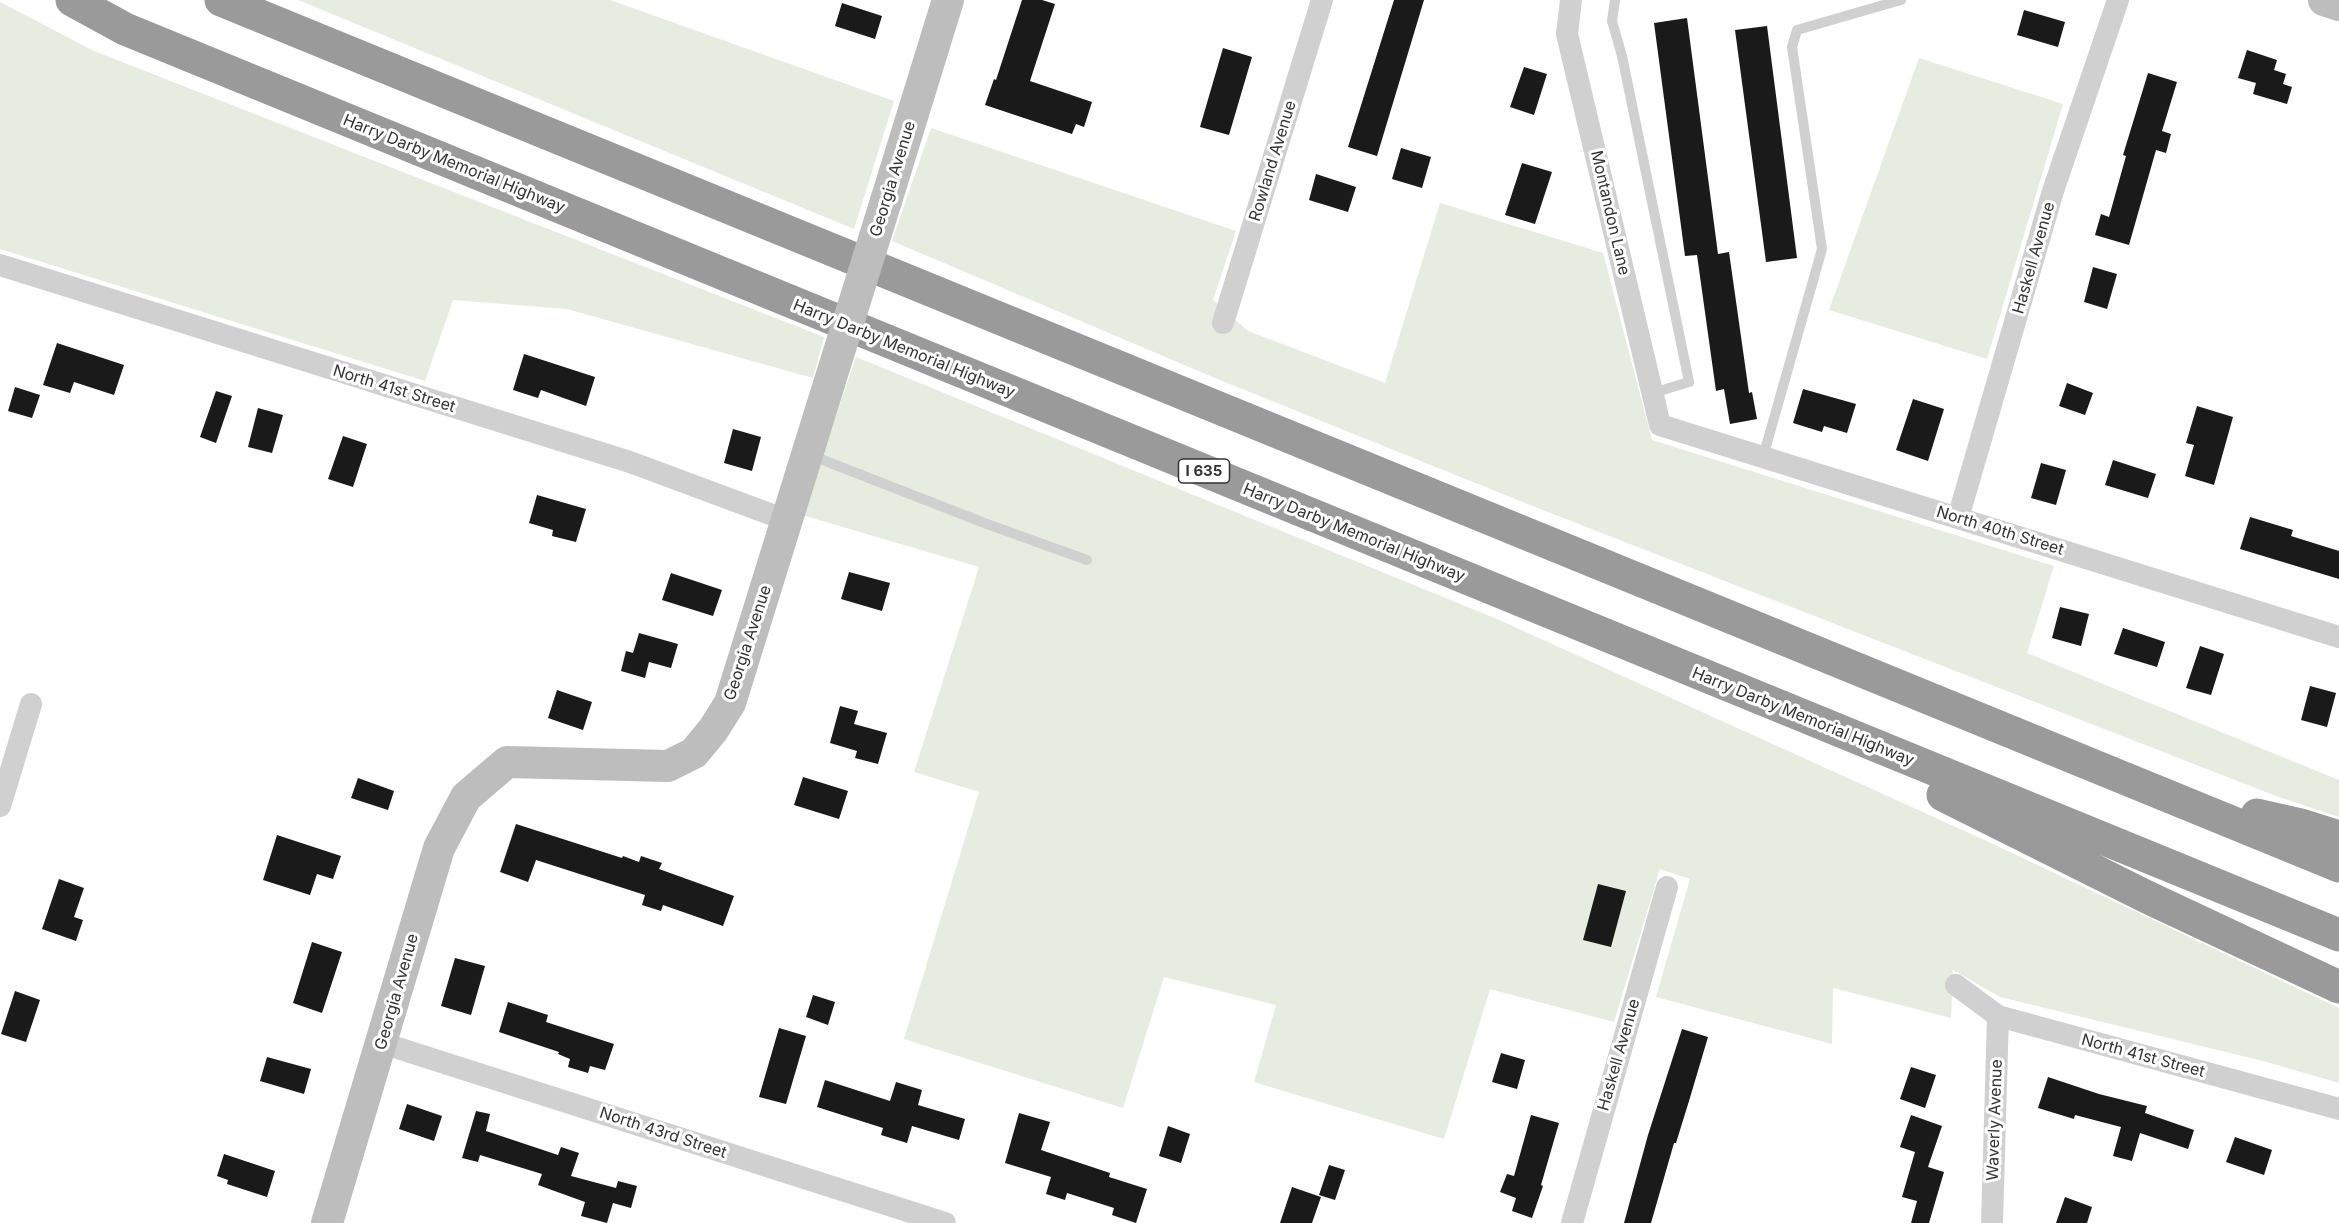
<!DOCTYPE html>
<html>
<head>
<meta charset="utf-8">
<style>
	body { margin:0 }
	canvas { display:block; background:#fff }
</style>
</head>
<body>
<canvas width="2339" height="1223"></canvas>
<script>
const g = document.querySelector('canvas').getContext('2d');
g.lineJoin = 'round';
function fill(path, color) { g.fillStyle = color; g.fill(path, 'evenodd'); }
const shape = rows => new Path2D(rows.map(r => 'M' + r).join(''));
function strokePath(path, color, width, dash) { g.strokeStyle = color; g.lineWidth = width; g.lineCap = dash ? 'butt' : 'round'; g.setLineDash(dash || []); g.stroke(path); }
function write(font, color, halo, rows, align = 'center') {
  g.font = font + ' Inter,sans-serif'; g.lineWidth = 6; g.setLineDash([]); g.textBaseline = 'middle'; g.strokeStyle = halo; g.fillStyle = color; for (const [text, x, y, turn = 0] of rows) {
    g.save(); g.translate(x, y); g.rotate((+turn || 0) * Math.PI / 180); g.textAlign = isNaN(turn) ? turn : align; if (halo) g.strokeText(text, 0, 0); g.fillText(text, 0, 0); g.restore();
  }
}
const green = shape([
	[298,0,610,0,894,101,854,229],
	[0,2,94,51,824,337,813,378,567,309,453,300,425,381,0,249],
	[1919,58,2063,104,1987,359,1829,310],
	[931,128,1236,231,1213,300,1248,331,1385,383,1440,203,1603,253,1652,440,2054,566,2027,653,2339,780,2339,817,2276,796,1530,505,1215,378,892,241],
	[856,357,1497,619,1991,843,2339,1008,2339,1083,2267,1062,2000,997,1953,970,1951,1018,1833,988,1832,1044,1656,997,1690,879,1660,869,1614,1022,1490,989,1444,1139,1254,1082,1276,1005,1164,977,1123,1108,904,1039,979,792,914,772,979,567,802,515]
]);
const building = shape([
	[1022,0,1042,0,1055,4,1030,81,1092,102,1084,127,1076,124,1072,134,985,105,994,79,996,80],
	[1394,0,1424,0,1377,156,1348,147],
	[842,3,882,16,875,39,835,26],
	[2024,10,2065,22,2058,47,2017,35],
	[1687,18,1718,254,1729,252,1749,393,1752,392,1757,419,1730,424,1724,389,1716,391,1697,255,1685,256,1654,23],
	[1767,26,1797,258,1766,262,1735,30],
	[1223,48,1252,57,1229,135,1200,127],
	[2247,50,2277,60,2274,70,2286,74,2283,84,2292,87,2287,104,2253,94,2256,83,2238,78],
	[1524,67,1547,74,1534,115,1510,107],
	[2148,73,2177,82,2162,131,2171,134,2166,153,2156,150,2129,245,2095,235,2101,214,2109,217,2126,156,2123,155],
	[1401,148,1431,157,1422,188,1392,179],
	[1522,163,1552,172,1535,224,1505,215],
	[1316,174,1356,187,1348,212,1309,200],
	[2093,267,2117,274,2107,309,2084,302],
	[57,343,124,365,114,395,74,382,70,393,43,385],
	[524,354,595,377,586,406,541,390,538,398,513,390],
	[2067,383,2093,393,2085,415,2059,406],
	[15,387,40,395,32,418,8,411],
	[1803,389,1856,404,1847,433,1824,426,1822,432,1793,423],
	[216,391,232,396,216,443,200,437],
	[1913,399,1944,409,1928,461,1896,450],
	[2197,406,2233,417,2214,485,2185,476,2194,445,2186,443],
	[258,408,283,415,272,453,248,447],
	[733,429,761,437,752,471,724,463],
	[343,436,367,444,353,487,328,479],
	[2113,460,2156,474,2148,498,2105,485],
	[2041,463,2066,470,2056,505,2031,498],
	[537,495,586,509,576,542,552,536,553,530,529,523],
	[2250,517,2293,530,2291,536,2339,551,2339,579,2240,549],
	[849,572,890,583,882,611,841,599],
	[671,573,722,590,713,616,662,600],
	[2060,607,2089,614,2081,646,2052,638],
	[2123,628,2165,642,2157,667,2114,654],
	[639,633,678,644,671,668,649,662,645,678,621,671,626,651,633,653],
	[2200,646,2224,654,2211,695,2186,688],
	[2310,686,2336,693,2327,727,2301,720],
	[557,690,592,702,583,730,548,718],
	[840,706,858,711,854,724,887,733,878,764,855,758,857,751,830,743],
	[803,777,848,791,839,819,794,805],
	[358,778,394,791,388,810,351,798],
	[516,824,622,858,623,856,639,862,641,856,662,863,659,869,734,896,723,926,663,905,661,911,642,905,645,895,536,860,528,882,500,872],
	[277,835,341,856,333,879,317,874,310,895,263,880],
	[59,879,84,888,74,917,83,920,76,941,42,929],
	[1598,884,1626,891,1611,947,1583,940],
	[312,942,342,952,322,1013,293,1003],
	[455,958,485,966,471,1015,441,1006],
	[15,991,40,1000,26,1042,1,1034],
	[813,995,835,1002,828,1025,806,1017],
	[508,1002,548,1015,546,1022,614,1044,605,1070,590,1066,588,1073,568,1067,570,1059,558,1054,559,1052,499,1032],
	[779,1028,806,1036,786,1104,759,1097],
	[1682,1029,1708,1037,1689,1101,1676,1143,1674,1143,1651,1223,1624,1223,1648,1135],
	[1501,1053,1525,1060,1517,1089,1492,1082],
	[267,1057,311,1069,304,1094,260,1081],
	[1911,1067,1936,1075,1925,1108,1900,1099],
	[2048,1077,2099,1094,2147,1106,2145,1113,2194,1130,2188,1149,2140,1133,2132,1161,2113,1156,2121,1127,2075,1115,2074,1119,2038,1108],
	[825,1080,890,1101,896,1082,922,1090,918,1105,965,1119,959,1140,912,1126,907,1143,881,1135,883,1128,817,1107],
	[407,1104,442,1116,434,1141,399,1129],
	[476,1111,490,1114,486,1131,558,1155,561,1147,579,1153,571,1176,616,1188,618,1181,637,1186,631,1208,613,1203,607,1223,581,1216,585,1202,538,1185,542,1174,480,1155,478,1162,462,1158],
	[1019,1113,1050,1122,1041,1150,1110,1173,1109,1177,1147,1189,1136,1223,1112,1215,1114,1208,1067,1193,1065,1200,1046,1194,1051,1177,1005,1163],
	[1531,1115,1559,1123,1541,1185,1543,1186,1532,1218,1512,1211,1516,1198,1500,1192,1507,1174,1514,1176],
	[1911,1115,1942,1126,1928,1167,1944,1172,1929,1223,1911,1223,1917,1201,1902,1197,1915,1152,1900,1147],
	[1168,1126,1190,1134,1181,1163,1159,1156],
	[2235,1137,2272,1150,2264,1175,2226,1162],
	[224,1154,275,1171,267,1197,227,1184,228,1180,217,1176],
	[1329,1165,1345,1170,1335,1200,1319,1195],
	[1292,1187,1321,1197,1312,1223,1280,1223],
	[2065,1197,2092,1207,2087,1223,2056,1223]
]);
const lane = shape([
	[1615,0,1612,21,1622,56,1689,382,1653,393],
	[810,455,987,524,1087,560],
	[1763,457,1822,249,1792,47,1797,30,1901,0]
]);
const street = shape([
	[1571,0,1567,34,1660,425,2339,637],
	[0,265,630,462,786,520],
	[1223,323,1322,0],
	[1958,518,2053,191,2118,0],
	[0,806,31,704],
	[1956,985,1998,1016,2339,1109],
	[382,1043,945,1223],
	[1572,1223,1667,887],
	[1992,1223,1998,1016]
]);
const secondary = shape([
	[2324,0,2339,5],
	[886,201,948,0],
	[327,1223,439,848,466,797,507,762,668,766,694,753,713,730,730,703,829,384]
]);
const highway = shape([
	[72,0,125,29,2339,935],
	[221,0,2339,866],
	[1943,795,2147,897,2339,987],
	[2257,815,2301,825,2339,837]
]);
const secondaryBridge = shape([
	[829,384,886,201]
]);
const shields = [
	[1204,471,51]
];
const shieldNames = [
	["I 635",1204,471]
];
const streetNames = [
	["Rowland Avenue",1273,161,-73],
	["Harry Darby Memorial Highway",454,164,22],
	["Georgia Avenue",893,179,-73],
	["Montandon Lane",1610,213,77],
	["Haskell Avenue",2034,258,-74],
	["Harry Darby Memorial Highway",904,349,22],
	["North 41st Street",394,389,17],
	["North 40th Street",2000,531,17],
	["Harry Darby Memorial Highway",1354,533,22],
	["Georgia Avenue",748,643,-72],
	["Harry Darby Memorial Highway",1803,717,22],
	["Georgia Avenue",397,992,-74],
	["Haskell Avenue",1619,1055,-74],
	["North 41st Street",2143,1056,15],
	["Waverly Avenue",1995,1120,-88],
	["North 43rd Street",663,1133,18]
];
fill(green, '#e6ecdf');
fill(building, '#1a1a1a');
strokePath(lane, '#d0d0d0', 10);
strokePath(street, '#d0d0d0', 22);
strokePath(secondary, '#bdbdbd', 32);
strokePath(highway, '#9a9a9a', 33);
strokePath(secondaryBridge, '#bdbdbd', 32);
for (const [x, y, w] of shields) { const box = new Path2D(); box.roundRect(x - w / 2, y - 12, w, 24, 4.5); g.fillStyle = '#fff'; g.fill(box); strokePath(box, '#333', 1.5); }
write('bold 15px', '#333', null, shieldNames);
write('16px', '#333', '#fff', streetNames);
</script>
</body>
</html>
